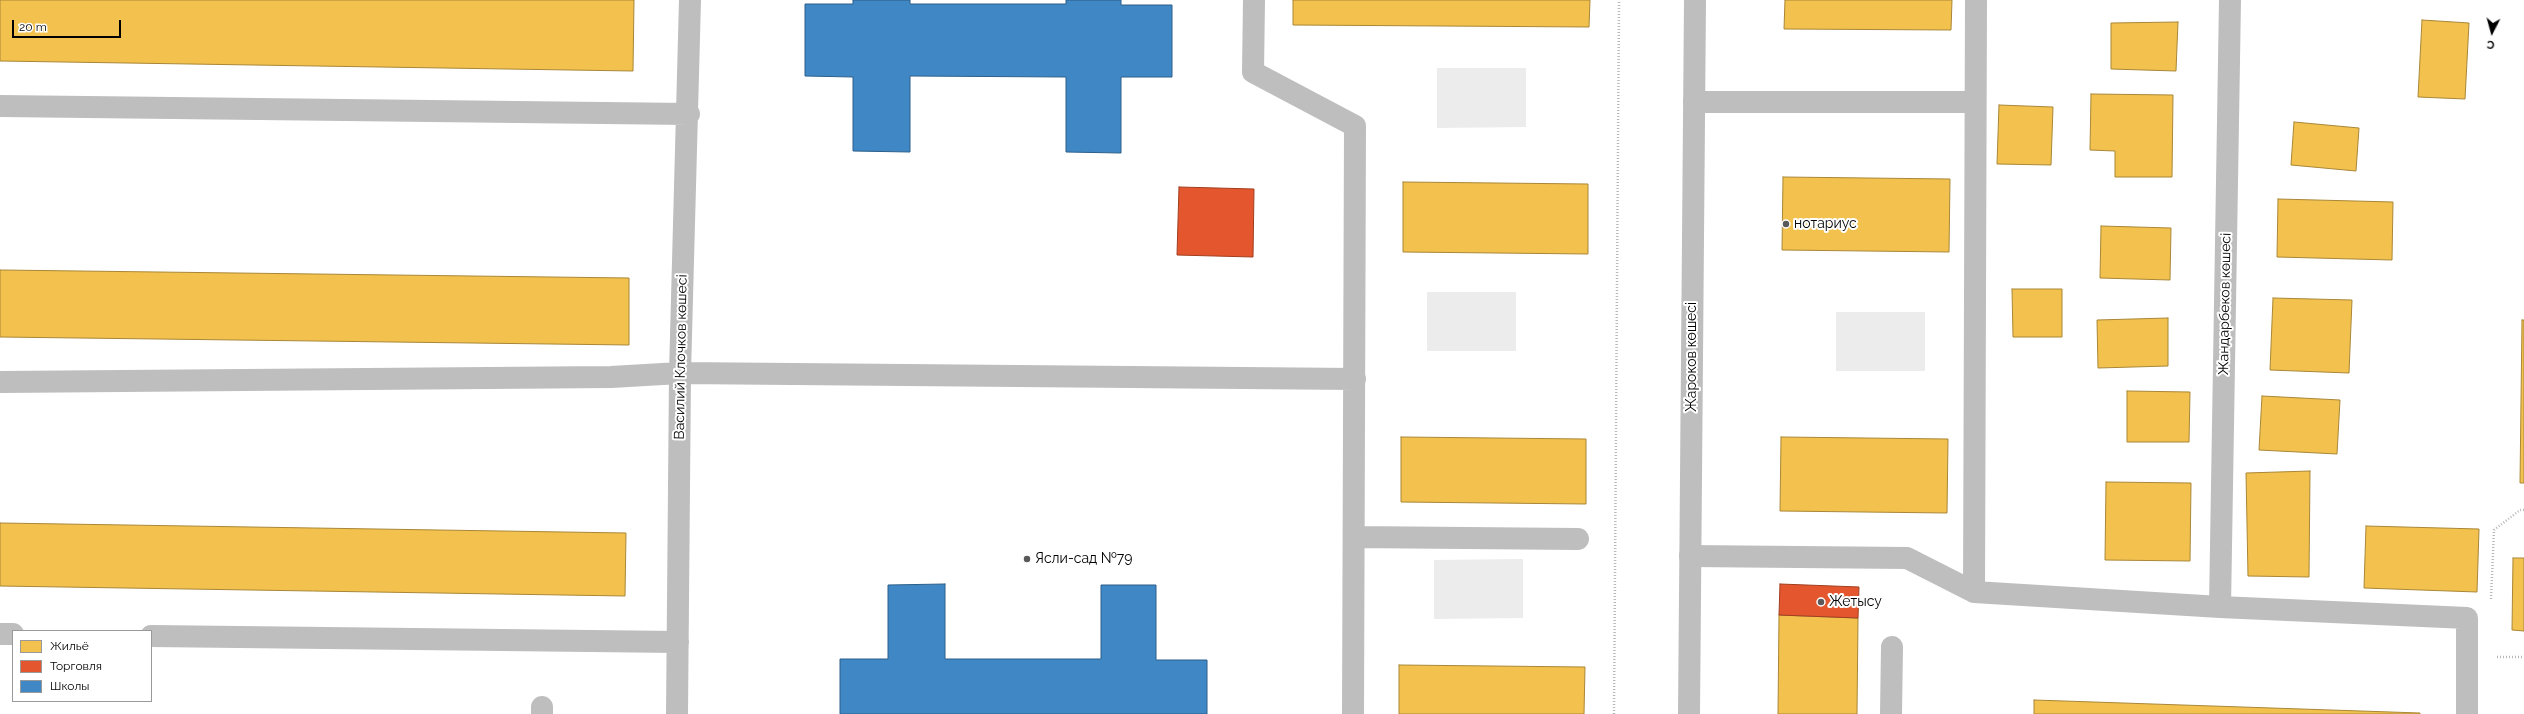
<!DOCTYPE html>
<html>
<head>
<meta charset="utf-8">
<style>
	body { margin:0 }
	#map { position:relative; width:2524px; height:714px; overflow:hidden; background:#fff; font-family:Raleway,sans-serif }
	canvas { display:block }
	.legend { position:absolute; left:12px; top:630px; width:140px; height:72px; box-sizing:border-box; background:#fff; border:1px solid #999; margin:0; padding:5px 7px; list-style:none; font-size:12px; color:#000 }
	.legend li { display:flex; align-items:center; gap:8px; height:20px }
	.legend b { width:20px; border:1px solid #999 }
	.north { position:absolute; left:2472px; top:12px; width:40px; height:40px; -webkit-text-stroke:3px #fff; paint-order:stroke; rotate:186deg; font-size:11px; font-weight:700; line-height:16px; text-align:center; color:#000 }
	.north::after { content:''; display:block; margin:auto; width:14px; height:18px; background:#000; clip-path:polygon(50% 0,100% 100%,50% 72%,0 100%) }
	.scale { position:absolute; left:12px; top:20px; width:109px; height:18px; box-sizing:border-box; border:2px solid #000; border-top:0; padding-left:5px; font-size:12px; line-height:14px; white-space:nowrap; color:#000; -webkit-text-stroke:3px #fff; paint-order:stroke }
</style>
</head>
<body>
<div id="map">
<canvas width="2524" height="714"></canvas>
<ul class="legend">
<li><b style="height:11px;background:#f2c14e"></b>Жильё</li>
<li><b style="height:11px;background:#e4572e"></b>Торговля</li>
<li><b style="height:11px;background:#3f88c5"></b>Школы</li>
</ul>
<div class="north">С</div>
<div class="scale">20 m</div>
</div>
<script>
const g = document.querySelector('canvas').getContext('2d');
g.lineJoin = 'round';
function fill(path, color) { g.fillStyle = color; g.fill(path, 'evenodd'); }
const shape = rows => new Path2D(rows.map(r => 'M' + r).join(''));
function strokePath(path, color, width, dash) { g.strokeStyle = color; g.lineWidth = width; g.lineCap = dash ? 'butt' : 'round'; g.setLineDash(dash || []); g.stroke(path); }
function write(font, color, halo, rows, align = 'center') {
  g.font = font + ' Raleway,sans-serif'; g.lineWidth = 4; g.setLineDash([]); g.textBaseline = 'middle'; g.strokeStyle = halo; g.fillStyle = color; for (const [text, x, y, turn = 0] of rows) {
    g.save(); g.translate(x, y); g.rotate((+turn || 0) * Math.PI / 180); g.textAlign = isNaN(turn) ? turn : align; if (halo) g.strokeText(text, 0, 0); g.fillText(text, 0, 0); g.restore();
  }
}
const green = shape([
	[1437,68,1526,68,1526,127,1437,128],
	[1427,292,1516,292,1516,351,1427,351],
	[1836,312,1925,312,1925,371,1836,371],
	[1523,559,1523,618,1434,619,1434,560]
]);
const homes = shape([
	[0,0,634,0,633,71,0,61,0,0],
	[1293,0,1590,0,1589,27,1293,25,1293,0],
	[1785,0,1952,0,1951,30,1784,29,1785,0],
	[2422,20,2469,23,2465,99,2418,97,2422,20],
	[2178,22,2176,71,2111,69,2111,23,2178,22],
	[2091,94,2173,95,2172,177,2115,177,2115,151,2090,150,2091,94],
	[1999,105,2053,107,2051,165,1997,164,1999,105],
	[2294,122,2359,128,2356,171,2291,165,2294,122],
	[1783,177,1950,179,1949,252,1782,250,1783,177],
	[1403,182,1588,184,1588,254,1403,252,1403,182],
	[2278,199,2393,202,2392,260,2277,257,2278,199],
	[2101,226,2171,228,2170,280,2100,278,2101,226],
	[0,270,629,278,629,345,0,337,0,270],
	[2012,289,2062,289,2062,337,2013,337,2012,289],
	[2273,298,2352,300,2349,373,2270,370,2273,298],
	[2168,318,2168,366,2098,368,2097,320,2168,318],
	[2522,320,2524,320,2524,483,2520,483,2522,320],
	[2127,391,2190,392,2189,442,2127,442,2127,391],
	[2262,396,2340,400,2337,454,2259,450,2262,396],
	[1401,437,1586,439,1586,504,1401,502,1401,437],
	[1781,437,1948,439,1947,513,1780,511,1781,437],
	[2310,471,2309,577,2248,576,2246,473,2310,471],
	[2106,482,2191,483,2190,561,2105,560,2106,482],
	[0,523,626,533,625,596,0,586,0,523],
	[2366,526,2479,529,2477,592,2364,588,2366,526],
	[2513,558,2524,558,2524,631,2512,630,2513,558],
	[1779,615,1858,618,1857,714,1778,714,1779,615],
	[1399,665,1585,667,1584,714,1399,714,1399,665],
	[2034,700,2420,713,2420,714,2034,714,2034,700]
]);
const shops = shape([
	[1179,187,1254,189,1253,257,1177,255,1179,187],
	[1780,584,1859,587,1858,618,1779,615,1780,584]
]);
const schools = shape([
	[853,0,910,0,910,4,1066,4,1066,0,1121,0,1121,5,1172,5,1172,77,1121,77,1121,153,1066,152,1066,77,910,76,910,152,853,151,853,77,805,76,805,4,853,4,853,0],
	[945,584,945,659,1101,659,1101,585,1156,585,1156,660,1207,660,1207,714,840,714,840,659,888,659,888,585,945,584]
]);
const path = shape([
	[2491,599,2494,530,2520,510,2524,510],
	[2497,657,2524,657],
	[1614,714,1619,0]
]);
const minor = shape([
	[1254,0,1253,72,1355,126,1353,714],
	[1694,102,1975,102],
	[0,106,689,114],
	[0,382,611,377,680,373,1355,379],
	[1354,537,1578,539],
	[1690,556,1907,558,1974,592,2220,607,2467,618,2467,714],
	[1974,592,1976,0],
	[2220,607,2230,0],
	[0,634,13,634],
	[151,636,678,642],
	[542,707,542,714],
	[677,714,680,373,690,0],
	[1891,714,1892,647]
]);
const major = shape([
	[1689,714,1695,0]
]);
const markers = [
	[1786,224,4,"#595959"],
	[1027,559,4,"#595959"],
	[1821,602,4,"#595959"]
];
const poiNames = [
	["нотариус",1794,224],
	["Ясли-сад №79",1035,559],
	["Жетысу",1829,602]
];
const streetNames = [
	["Жандарбеков көшесі",2225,304,-89],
	["Василий Клочков көшесі",681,357,-89],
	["Жароков көшесі",1692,357,-90]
];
fill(green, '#ececec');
fill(homes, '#f2c14e');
strokePath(homes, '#a98737', 1);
fill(shops, '#e4572e');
strokePath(shops, '#a03d20', 1);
fill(schools, '#3f88c5');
strokePath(schools, '#2c5f8a', 1);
strokePath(path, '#b9b9b9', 2.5, [1, 2]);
strokePath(minor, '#bebebe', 22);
strokePath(major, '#bebebe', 22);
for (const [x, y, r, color] of markers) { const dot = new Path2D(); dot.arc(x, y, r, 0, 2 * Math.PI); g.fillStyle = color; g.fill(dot); strokePath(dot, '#fff', 1.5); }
write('14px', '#000', '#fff', poiNames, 'left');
write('14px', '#000', '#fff', streetNames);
</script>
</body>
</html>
